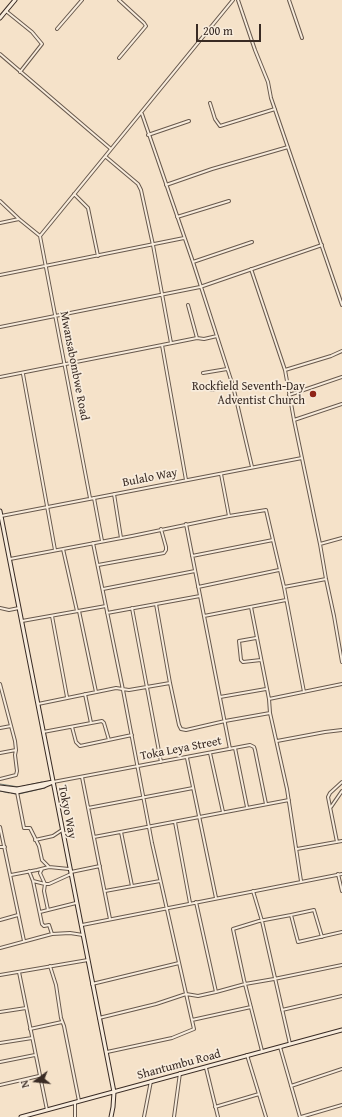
<!DOCTYPE html>
<html>
<head>
<meta charset="utf-8">
<style>
	body { margin:0 }
	#map { position:relative; width:342px; height:1117px; overflow:hidden; background:#f5e2c9; font-family:"Gentium Book Plus",serif }
	canvas { display:block }
	.north { position:absolute; left:16px; top:1061px; width:40px; height:40px; -webkit-text-stroke:3px #f8ecdc; paint-order:stroke; rotate:255deg; font-size:11px; font-weight:700; line-height:16px; text-align:center; color:#392b24 }
	.north::after { content:''; display:block; margin:auto; width:14px; height:18px; background:#392b24; clip-path:polygon(50% 0,100% 100%,50% 72%,0 100%) }
	.scale { position:absolute; left:196px; top:24px; width:65px; height:18px; box-sizing:border-box; border:2px solid #392b24; border-top:0; padding-left:5px; font-size:12px; line-height:14px; white-space:nowrap; color:#392b24; -webkit-text-stroke:3px #f8ecdc; paint-order:stroke }
</style>
</head>
<body>
<div id="map">
<canvas width="342" height="1117"></canvas>
<div class="north">N</div>
<div class="scale">200 m</div>
</div>
<script>
const g = document.querySelector('canvas').getContext('2d');
g.lineJoin = 'round';
const shape = rows => new Path2D(rows.map(r => 'M' + r).join(''));
function strokePath(path, color, width, dash) { g.strokeStyle = color; g.lineWidth = width; g.lineCap = dash ? 'butt' : 'round'; g.setLineDash(dash || []); g.stroke(path); }
function write(font, color, halo, rows, align = 'center') {
  g.font = font + ' "Gentium Book Plus",serif'; g.lineWidth = 3.5; g.setLineDash([]); g.textBaseline = 'middle'; g.strokeStyle = halo; g.fillStyle = color; for (const [text, x, y, turn = 0] of rows) {
    g.save(); g.translate(x, y); g.rotate((+turn || 0) * Math.PI / 180); g.textAlign = isNaN(turn) ? turn : align; if (halo) g.strokeText(text, 0, 0); g.fillText(text, 0, 0); g.restore();
  }
}
const stream = shape([
	[0,784,19,787,42,782],
	[0,791,9,793],
	[11,793,15,794],
	[19,794,45,788]
]);
const street = shape([
	[119,0,144,23,146,26,119,58],
	[238,0,255,50,268,82,271,98,342,305],
	[289,0,302,38],
	[6,11,32,32,42,44,20,72],
	[57,29,82,0],
	[0,54,111,149],
	[210,103,215,119,220,126,275,109],
	[142,114,193,262,233,386,252,467],
	[148,135,189,121],
	[106,157,138,184,141,190,153,245,171,343],
	[166,185,212,169,288,147],
	[74,194,88,208,98,256],
	[0,201,19,219],
	[177,217,229,201],
	[0,223,19,219,40,236],
	[40,236,233,0],
	[40,236,90,498],
	[193,262,252,242],
	[251,269,285,370,294,420],
	[0,275,184,238],
	[188,305,197,338],
	[0,327,200,287,322,245],
	[162,345,197,338,204,339,217,336],
	[285,370,331,356,342,351],
	[203,373,227,369],
	[23,374,55,550],
	[0,377,162,345,186,480],
	[211,390,233,386],
	[289,395,342,377],
	[342,404,294,420,320,544,326,579,334,616,342,662],
	[221,474,229,516],
	[114,494,121,538],
	[94,498,102,541],
	[1,516,302,458],
	[186,524,230,749],
	[93,543,123,690,152,843,194,1029,172,1038,107,1052],
	[320,544,342,538],
	[63,549,77,611],
	[192,556,273,540],
	[10,559,132,536,229,516,266,510,284,587,304,692],
	[98,565,164,553,166,550,166,547,161,529],
	[198,587,279,570],
	[284,587,326,579],
	[103,589,195,571],
	[156,604,170,683,179,725,181,729,186,730,225,721,270,713],
	[251,607,269,699,270,713,287,789,301,881],
	[0,608,9,610,19,608],
	[132,608,161,762],
	[79,611,96,692],
	[107,613,200,596],
	[52,616,67,697],
	[204,616,286,600],
	[22,621,106,606],
	[256,638,239,641,241,660,243,662,261,660],
	[0,684,15,741,16,750,15,755,17,771,16,775,0,779],
	[85,694,91,723],
	[220,697,266,689],
	[269,699,342,684],
	[38,704,116,688,129,690,170,683],
	[72,727,76,742,80,746,132,735],
	[0,728,11,726],
	[43,732,102,721,104,723,109,740],
	[277,741,325,732,342,730],
	[235,748,247,807],
	[0,753,16,750],
	[210,753,223,812],
	[187,758,216,898],
	[82,777,110,919],
	[53,782,250,745,254,747,255,750,266,804],
	[17,792,24,828,30,828,39,846,42,860,49,867],
	[331,807,342,791],
	[88,808,193,788],
	[175,822,190,903],
	[0,827,24,941],
	[121,832,132,886],
	[94,837,289,800],
	[35,840,53,836,62,830],
	[337,842,328,797,330,793,342,782],
	[0,847,5,847],
	[297,849,342,841],
	[42,869,40,873,45,884,44,891,48,910],
	[29,871,33,881,42,924,44,926,49,925,52,934],
	[71,872,100,866],
	[338,874,342,891],
	[11,875,37,870,49,867,69,869],
	[33,881,45,884,49,884,71,874],
	[105,891,160,881],
	[253,891,262,921,290,1044],
	[196,902,216,992,245,984,274,979,342,965],
	[40,912,76,903],
	[291,915,298,942,342,932],
	[0,920,18,915],
	[82,925,342,874],
	[0,948,52,934,70,933,83,935],
	[50,966,56,985,61,1018,64,1026,79,1101],
	[19,972,47,1110],
	[0,975,88,960],
	[92,984,179,963],
	[282,1010,342,996],
	[0,1012,26,1008],
	[99,1018,156,1004,186,994,198,996,216,992],
	[192,1020,251,1007],
	[30,1029,62,1022],
	[0,1043,32,1038],
	[280,1047,300,1117],
	[262,1051,244,980,233,929,259,921,291,915,314,910,322,937],
	[247,1055,266,1117],
	[0,1062,35,1055],
	[206,1068,218,1117],
	[0,1085,39,1076],
	[291,1086,342,1069],
	[215,1107,259,1094],
	[75,1117,75,1102],
	[144,1117,151,1081],
	[174,1117,180,1073],
	[301,1117,342,1105]
]);
const secondary = shape([
	[0,18,15,0],
	[0,511,114,1092,113,1107,111,1117],
	[0,787,17,789,53,782],
	[0,789,17,792,44,786,53,782],
	[21,1117,342,1030]
]);
const markers = [
	[313,394,4,"#8f2418"]
];
const streetNames = [
	["Mwansabombwe Road",74,366,79],
	["Bulalo Way",150,478,-11],
	["Toka Leya Street",181,749,-11],
	["Tokyo Way",67,812,79],
	["Shantumbu Road",179,1065,-15]
];
const poiNames = [
	["Rockfield Seventh-Day",305,387],
	["Adventist Church",305,401]
];
strokePath(stream, '#74837b', 1);
strokePath(street, '#68594d', 4);
strokePath(secondary, '#392b24', 5);
strokePath(street, '#f8ecdc', 2);
strokePath(secondary, '#f8ecdc', 3);
for (const [x, y, r, color] of markers) { const dot = new Path2D(); dot.arc(x, y, r, 0, 2 * Math.PI); g.fillStyle = color; g.fill(dot); strokePath(dot, '#f8ecdc', 1.5); }
write('12px', '#392b24', '#f8ecdc', streetNames);
write('12px', '#392b24', '#f8ecdc', poiNames, 'right');
</script>
</body>
</html>
